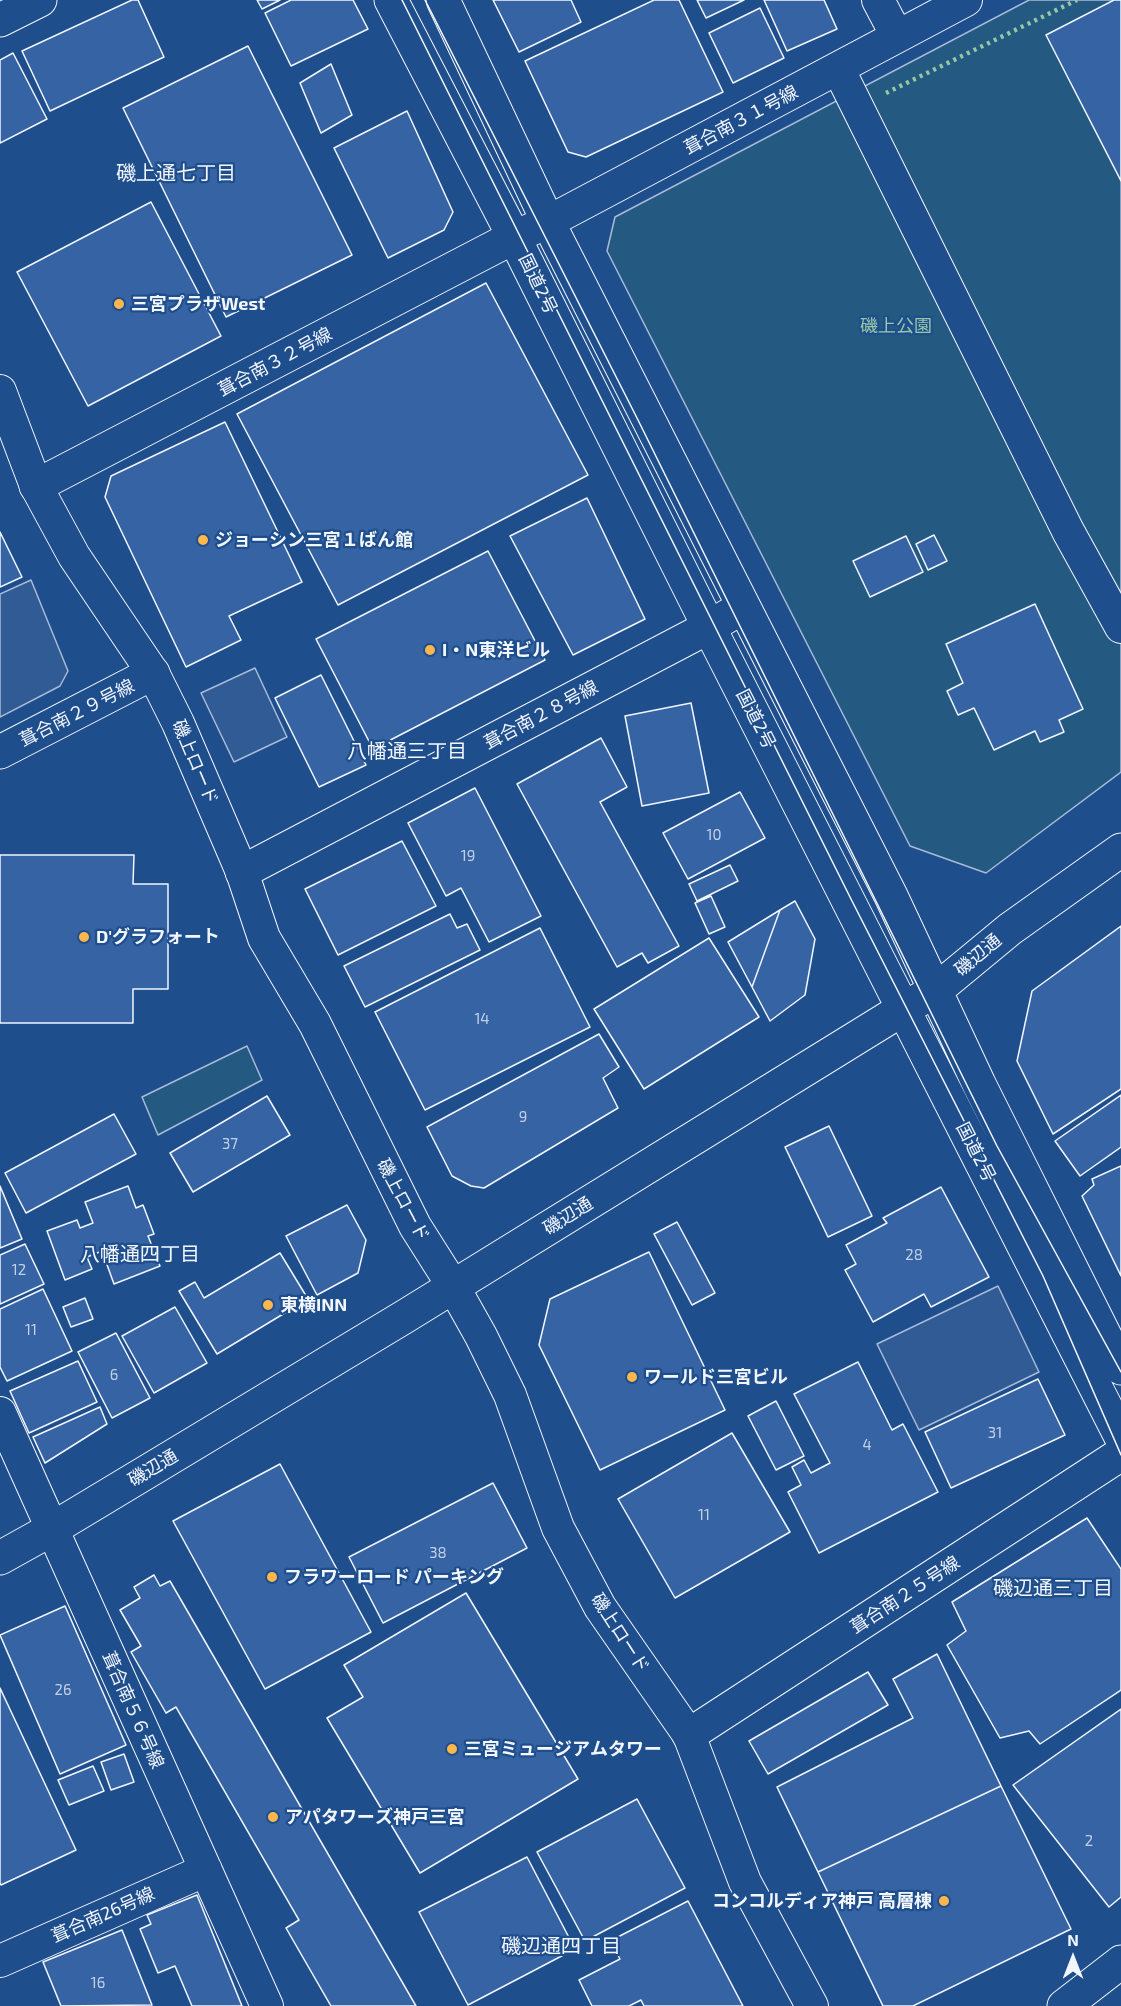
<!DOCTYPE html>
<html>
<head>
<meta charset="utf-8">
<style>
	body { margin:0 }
	#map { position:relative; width:1121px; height:2006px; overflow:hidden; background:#1f4e8c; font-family:"Exo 2",sans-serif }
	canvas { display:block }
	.north { position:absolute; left:1043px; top:1928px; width:60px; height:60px; -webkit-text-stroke:4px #1f4e8c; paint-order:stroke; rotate:0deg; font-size:16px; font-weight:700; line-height:24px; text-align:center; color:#f2f6ff }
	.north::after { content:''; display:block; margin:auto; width:21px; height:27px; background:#f2f6ff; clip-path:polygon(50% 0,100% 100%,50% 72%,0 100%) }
</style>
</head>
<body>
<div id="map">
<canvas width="1121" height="2006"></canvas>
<div class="north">N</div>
</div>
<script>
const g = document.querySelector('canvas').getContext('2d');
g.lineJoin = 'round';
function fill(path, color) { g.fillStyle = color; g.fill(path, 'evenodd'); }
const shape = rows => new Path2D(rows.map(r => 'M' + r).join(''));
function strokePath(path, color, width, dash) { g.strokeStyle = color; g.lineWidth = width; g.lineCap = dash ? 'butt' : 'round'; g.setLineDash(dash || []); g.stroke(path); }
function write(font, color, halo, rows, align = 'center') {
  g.font = font + ' "Exo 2","Noto Sans JP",sans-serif'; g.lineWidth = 4.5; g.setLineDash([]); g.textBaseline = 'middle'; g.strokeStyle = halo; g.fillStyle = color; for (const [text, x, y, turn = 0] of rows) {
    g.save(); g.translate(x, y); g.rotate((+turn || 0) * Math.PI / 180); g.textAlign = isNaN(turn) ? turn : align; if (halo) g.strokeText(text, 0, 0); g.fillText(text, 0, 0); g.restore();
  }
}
const green = shape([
	[1029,0,1121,0,1121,772,986,873,910,846,607,251,615,217,1029,0],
	[247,1046,262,1080,158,1135,142,1097,247,1046]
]);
const parking = shape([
	[31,580,68,671,60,686,0,717,0,594,31,580],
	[255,668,287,737,234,762,201,693,255,668],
	[998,1286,1039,1372,919,1430,877,1344,998,1286]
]);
const building = shape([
	[132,0,138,0,164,57,50,111,22,51,132,0],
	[257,0,280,0,262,9,257,0],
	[291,0,353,0,368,29,291,66,265,13,291,0],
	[493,0,571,0,581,22,519,52,493,0],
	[654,0,679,0,723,92,586,157,568,152,525,61,654,0],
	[697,0,744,0,706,18,697,0],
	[764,0,824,0,837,29,787,51,764,0],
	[1114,0,1121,0,1121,181,1046,35,1114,0],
	[760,8,784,58,733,83,709,33,760,8],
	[248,46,352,255,226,317,123,108,248,46],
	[13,53,47,119,0,143,0,60,13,53],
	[331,64,352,115,321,133,300,83,331,64],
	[407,111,453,212,444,230,388,258,334,148,407,111],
	[151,202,221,336,88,406,17,272,151,202],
	[486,283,588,475,338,605,237,414,486,283],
	[225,422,302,582,229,616,241,640,186,667,105,497,111,476,225,422],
	[587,498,645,619,573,655,510,536,587,498],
	[0,532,22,577,0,587,0,532],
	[934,535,947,561,928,570,916,544,934,535],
	[906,536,923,572,870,597,853,561,906,536],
	[488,551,545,660,373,749,316,639,488,551],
	[1035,604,1083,709,1059,720,1064,732,1040,742,1035,731,994,750,974,708,958,715,947,691,963,683,946,644,1035,604],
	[321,675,366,765,319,787,275,698,321,675],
	[691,703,709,793,642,806,625,716,691,703],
	[601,738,627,787,600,802,679,946,648,963,642,953,617,967,517,784,601,738],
	[475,788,541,916,489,942,461,888,446,896,408,823,475,788],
	[740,792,765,838,688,879,663,833,740,792],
	[402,841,436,906,338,955,305,889,402,841],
	[0,855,134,855,133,884,168,884,168,989,133,989,133,1023,0,1023,0,855],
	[730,865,738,881,697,901,689,884,730,865],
	[711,896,725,927,709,934,695,903,711,896],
	[795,901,815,939,805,995,770,1021,752,987,780,910,795,901],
	[780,910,752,987,728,942,780,910],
	[450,914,457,928,467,924,480,950,365,1007,344,966,450,914],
	[1121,926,1121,1089,1053,1134,1017,1061,1032,991,1121,926],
	[540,928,590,1027,425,1110,375,1012,540,928],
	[709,938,759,1017,644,1089,594,1009,709,938],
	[599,1034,619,1067,603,1078,618,1108,484,1188,471,1186,452,1176,427,1127,599,1034],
	[1121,1095,1121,1147,1080,1176,1055,1141,1121,1095],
	[267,1096,290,1135,193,1192,170,1153,267,1096],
	[114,1114,136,1154,26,1213,5,1173,114,1114],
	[829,1126,872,1216,828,1237,785,1147,829,1126],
	[1121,1166,1121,1276,1082,1196,1094,1185,1092,1179,1121,1166],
	[0,1186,22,1239,0,1248,0,1186],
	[128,1186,136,1208,143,1205,154,1234,148,1236,160,1266,114,1284,102,1251,87,1257,92,1269,65,1280,47,1231,77,1220,80,1228,93,1223,85,1202,128,1186],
	[941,1187,989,1277,931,1307,924,1294,873,1322,845,1270,856,1264,846,1245,887,1223,883,1218,941,1187],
	[347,1205,366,1240,358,1273,317,1295,286,1236,347,1205],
	[677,1222,715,1293,692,1305,654,1234,677,1222],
	[25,1244,44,1284,0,1304,0,1255,25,1244],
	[649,1252,725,1410,600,1470,539,1345,550,1299,649,1252],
	[280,1253,308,1299,217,1354,179,1291,195,1282,204,1298,280,1253],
	[43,1289,72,1351,7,1381,0,1367,0,1309,43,1289],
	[85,1298,93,1319,71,1327,63,1307,85,1298],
	[175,1307,207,1363,154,1393,122,1336,175,1307],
	[116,1333,150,1398,112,1418,78,1352,116,1333],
	[78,1361,97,1402,29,1433,10,1391,78,1361],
	[858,1362,892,1430,903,1424,938,1492,819,1553,788,1492,801,1485,792,1467,804,1460,811,1473,830,1463,794,1394,858,1362],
	[1038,1379,1065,1435,951,1488,925,1432,1038,1379],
	[776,1401,804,1456,776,1470,748,1416,776,1401],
	[100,1407,107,1424,45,1463,33,1437,100,1407],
	[732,1433,790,1532,675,1598,618,1499,732,1433],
	[280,1464,371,1632,265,1689,173,1521,280,1464],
	[493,1483,527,1548,383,1623,349,1557,493,1483],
	[1087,1518,1121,1569,1121,1690,1040,1744,1029,1731,1000,1738,947,1645,966,1631,952,1602,1087,1518],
	[154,1575,160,1586,170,1581,416,2006,331,2006,286,1928,299,1920,176,1707,166,1713,131,1652,141,1646,120,1610,140,1598,134,1587,154,1575],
	[466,1593,578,1779,420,1873,327,1718,363,1697,344,1665,466,1593],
	[65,1606,126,1745,60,1774,0,1635,65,1606],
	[937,1654,1001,1786,818,1872,777,1787,913,1718,893,1679,937,1654],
	[868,1672,888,1705,768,1774,749,1741,868,1672],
	[0,1688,76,1850,1,1885,0,1883,0,1688],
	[1121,1709,1121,1897,1109,1907,1013,1785,1121,1709],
	[124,1754,134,1782,111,1790,101,1762,124,1754],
	[93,1766,104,1791,69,1805,58,1780,93,1766],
	[1001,1786,1071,1929,913,2006,883,2006,818,1872,1001,1786],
	[637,1799,685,1888,585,1941,537,1852,637,1799],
	[527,1857,575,1949,468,2005,419,1912,527,1857],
	[197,1895,242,2006,192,2006,175,1966,158,1973,140,1929,151,1924,147,1915,197,1895],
	[688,1901,743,2006,644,2006,641,2000,629,2006,592,2006,579,1980,620,1959,610,1941,688,1901],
	[122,1930,152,2005,61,2006,43,1962,122,1930]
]);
const street = shape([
	[878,0,897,36],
	[838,68,1068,531,1121,627],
	[514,237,548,222,966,0],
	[0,391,36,486,74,556,153,673,178,723,242,872,264,938,315,1024,415,1226,453,1286,481,1336,510,1395,558,1528,600,1607,689,1735,745,1882,812,2006],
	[0,1413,267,2006],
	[0,1961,206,1870]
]);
const secondary = shape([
	[0,20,40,0],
	[36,486,514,237],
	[0,752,153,673],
	[242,872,709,627,743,607],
	[0,1558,52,1529,404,1317,903,1009,935,991,1010,929,1121,850],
	[689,1735,1121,1454],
	[1064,2006,1121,1962]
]);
const highway = shape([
	[391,0,514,237,709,627,1121,1437],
	[443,0,548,222,891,896,979,1084,1121,1368]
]);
const tram = shape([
	[402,0,852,901,1043,1276,1121,1455],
	[425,0,638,420,997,1146,1121,1372]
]);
const hedge = shape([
	[886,93,1077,0]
]);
const markers = [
	[119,304,6,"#ffb74d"],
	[203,540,6,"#ffb74d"],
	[430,650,6,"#ffb74d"],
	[84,937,6,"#ffb74d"],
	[268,1305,6,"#ffb74d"],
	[632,1377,6,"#ffb74d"],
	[272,1577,6,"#ffb74d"],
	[452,1749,6,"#ffb74d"],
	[273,1817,6,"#ffb74d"],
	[944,1901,6,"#ffb74d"]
];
const numberNames = [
	["10",714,835],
	["19",468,856],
	["14",482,1019],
	["9",523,1117],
	["37",230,1144],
	["28",914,1255],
	["12",19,1270],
	["11",31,1330],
	["6",114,1375],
	["31",995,1433],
	["4",867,1445],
	["11",704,1515],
	["38",438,1553],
	["26",63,1690],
	["2",1089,1841],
	["16",98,1983]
];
const streetNames = [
	["葺合南３１号線",741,120,-28],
	["国道2号",538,284,64],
	["葺合南３２号線",275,362,-28],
	["葺合南２９号線",77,713,-27],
	["葺合南２８号線",541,715,-28],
	["国道2号",756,719,63],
	["磯上ロード",195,762,67],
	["磯辺通",978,955,-40],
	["国道2号",976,1152,63],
	["磯上ロード",403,1200,62],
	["磯辺通",568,1216,-32],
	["磯辺通",153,1468,-31],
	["葺合南２５号線",905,1595,-33],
	["磯上ロード",620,1633,57],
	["葺合南５６号線",133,1710,66],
	["葺合南26号線",103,1915,-24]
];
const poiNames = [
	["三宮プラザWest",131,304],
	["ジョーシン三宮１ばん館",215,540],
	["I・N東洋ビル",442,650],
	["D'グラフォート",96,937],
	["東横INN",280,1305],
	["ワールド三宮ビル",644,1377],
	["フラワーロード パーキング",284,1577],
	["三宮ミュージアムタワー",464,1749],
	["アパタワーズ神戸三宮",285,1817],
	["コンコルディア神戸 高層棟",932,1901,"right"]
];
const parkNames = [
	["磯上公園",896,326]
];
const neighbourhoodNames = [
	["磯上通七丁目",176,173],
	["八幡通三丁目",407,751],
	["八幡通四丁目",140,1254],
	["磯辺通三丁目",1053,1588],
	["磯辺通四丁目",561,1946]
];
fill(green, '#245a82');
strokePath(green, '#a8bbd7', 1.5);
fill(parking, '#305b95');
strokePath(parking, '#a8bbd7', 1.5);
fill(building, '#3563a3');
strokePath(building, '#f2f6ff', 1.5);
strokePath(street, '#f2f6ff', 34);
strokePath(secondary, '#f2f6ff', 35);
strokePath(highway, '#f2f6ff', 35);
strokePath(street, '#1f4e8c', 32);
strokePath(secondary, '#1f4e8c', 33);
strokePath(highway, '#1f4e8c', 33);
strokePath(tram, '#f2f6ff', 1.5);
strokePath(hedge, '#97c8a6', 4.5, [3, 4.5]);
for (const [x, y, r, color] of markers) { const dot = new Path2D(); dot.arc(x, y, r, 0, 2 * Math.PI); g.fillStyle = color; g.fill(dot); strokePath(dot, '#1f4e8c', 2); }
write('15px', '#c3d1e8', null, numberNames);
write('18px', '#f2f6ff', '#1f4e8c', streetNames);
write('bold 18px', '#f2f6ff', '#1f4e8c', poiNames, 'left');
write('18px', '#97c8a6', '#1f4e8c', parkNames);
write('20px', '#f2f6ff', '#1f4e8c', neighbourhoodNames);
</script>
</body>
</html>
